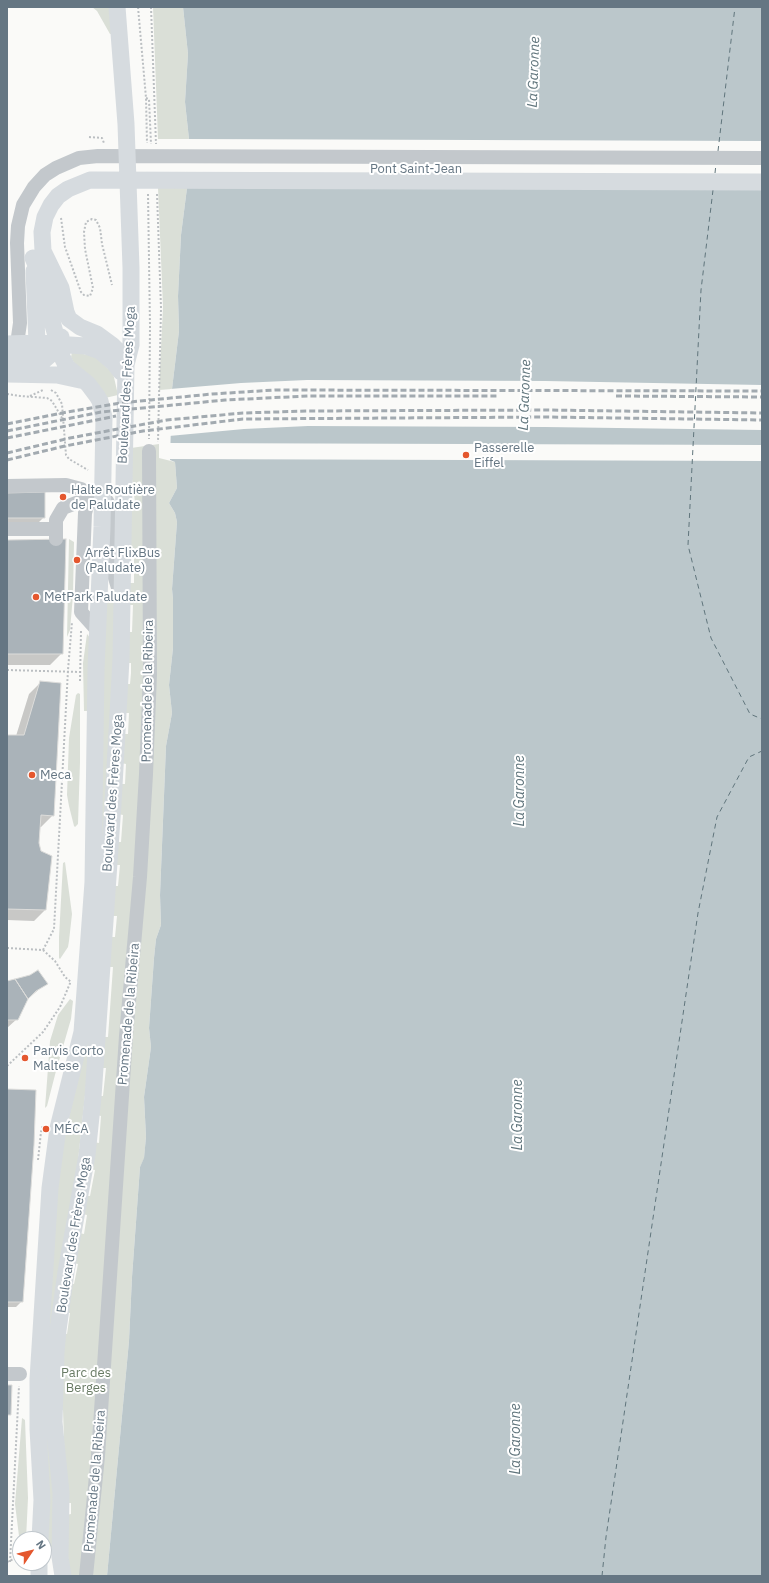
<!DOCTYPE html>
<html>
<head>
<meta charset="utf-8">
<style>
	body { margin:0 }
	#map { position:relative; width:769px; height:1583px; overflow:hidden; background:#fafaf8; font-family:"IBM Plex Sans",sans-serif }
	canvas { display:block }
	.frame { position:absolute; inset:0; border:8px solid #657683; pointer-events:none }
	.north { position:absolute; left:12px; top:1531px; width:40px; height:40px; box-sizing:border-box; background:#fff; border:1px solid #c1c8cd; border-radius:50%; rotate:55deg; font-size:11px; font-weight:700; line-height:16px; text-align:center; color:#657683 }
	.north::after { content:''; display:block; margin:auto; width:14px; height:18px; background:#e4572e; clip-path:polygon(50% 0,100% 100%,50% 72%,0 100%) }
</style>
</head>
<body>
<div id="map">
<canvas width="769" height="1583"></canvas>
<div class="frame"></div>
<div class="north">N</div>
</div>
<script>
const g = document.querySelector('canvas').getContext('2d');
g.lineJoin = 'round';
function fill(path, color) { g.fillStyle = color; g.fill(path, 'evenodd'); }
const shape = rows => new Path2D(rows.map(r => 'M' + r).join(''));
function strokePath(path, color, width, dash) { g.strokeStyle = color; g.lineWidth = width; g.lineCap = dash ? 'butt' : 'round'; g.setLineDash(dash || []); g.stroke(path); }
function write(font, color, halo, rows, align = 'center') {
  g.font = font + ' "IBM Plex Sans",sans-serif'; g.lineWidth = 4; g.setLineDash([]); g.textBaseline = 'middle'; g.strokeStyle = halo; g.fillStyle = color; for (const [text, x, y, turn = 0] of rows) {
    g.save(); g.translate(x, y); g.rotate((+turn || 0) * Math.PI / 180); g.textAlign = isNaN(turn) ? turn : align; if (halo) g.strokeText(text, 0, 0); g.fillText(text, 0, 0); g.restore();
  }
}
const green = shape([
	[92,7,110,7,112,34,110,34,97,11],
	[153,7,183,7,188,54,185,102,189,139,158,139],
	[158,188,187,188,181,235,178,296,179,331,172,389,159,390,163,307],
	[72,352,94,356,113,373,118,395,105,398,74,363,71,357],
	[159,444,159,458,175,462,177,488,169,503,175,513,177,522,172,589,173,599,173,648,169,685,172,713,166,746,160,895,161,925,156,939,154,958,149,1028,151,1047,144,1097,146,1137,144,1159,140,1167,132,1277,129,1341,107,1576,69,1576,66,1515,71,1514,71,1503,66,1503,63,1410,59,1410,62,1333,67,1334,70,1313,65,1313,70,1283,74,1284,78,1264,73,1263,79,1233,84,1234,87,1215,82,1214,85,1196,90,1196,95,1170,89,1169,93,1142,99,1143,101,1116,96,1115,98,1096,103,1096,106,1068,101,1068,103,1037,108,1037,113,967,107,967,109,937,115,937,117,916,111,916,113,886,118,886,120,865,114,865,116,842,121,842,123,815,118,814,120,784,125,784,126,764,121,763,123,734,128,734,129,713,124,713,125,684,130,684,131,673,131,663,126,663,127,632,132,632,133,605,129,605,129,583,134,583,134,554,129,554,129,502,135,502,132,479,131,448],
	[69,539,74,542,73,595,70,630,67,637],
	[104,599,115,599,117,606,100,924],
	[87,634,91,639,88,711,84,711,83,663],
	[78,693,80,694,80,762,78,824,75,827,74,826,69,806,67,795,69,738,76,695],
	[65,862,72,914,69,941,68,947,60,959,59,958,59,937,63,863],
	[70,999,73,1001,71,1019,56,1071,47,1106,45,1108,50,1041,58,1015],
	[95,1002,75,1189,54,1496,54,1548,45,1546,46,1512,44,1411,59,1161],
	[22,1418,25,1420,28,1498,26,1539,20,1539,19,1536,15,1504]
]);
const water = shape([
	[183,7,762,7,762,1576,107,1576,129,1341,132,1277,140,1167,144,1158,146,1137,144,1097,151,1047,149,1028,154,958,156,939,161,925,160,895,166,746,172,713,169,685,173,648,173,599,172,589,177,522,175,513,169,503,177,488,175,462,170,460,172,389,179,331,178,296,181,235,187,188,189,139,185,102,188,54]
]);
const pier = shape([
	[187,139,762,141,762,189,185,188],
	[307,380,545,381,762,385,762,430,545,427,308,426,244,429,169,436,170,389,241,383],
	[170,443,762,445,762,461,170,459]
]);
const shadow = shape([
	[7,494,44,517,38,523,7,523],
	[7,541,62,653,50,665,7,665],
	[41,682,53,815,41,827,39,827,38,843,46,909,34,921,7,920,7,736,16,736,29,694],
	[7,982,46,983,26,1001,17,1019,7,1028],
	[7,1090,22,1301,16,1307,7,1307]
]);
const ferry = shape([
	[718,151,735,7],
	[715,173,716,164],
	[713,190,701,290,688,545,711,638,750,714,762,719],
	[602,1576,606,1537,698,913,717,817,749,757,762,751]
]);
const building = shape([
	[45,492,45,518,7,518,7,493,45,492],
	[66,539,63,654,7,654,7,540,66,539],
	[40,681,61,683,54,816,41,815,39,843,41,851,52,856,46,910,7,909,7,735,24,735,40,681],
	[38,970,48,984,36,991,28,999,15,979,30,975,38,970],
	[15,979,28,999,18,1020,7,1020,7,981,15,979],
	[7,1089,36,1090,34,1145,23,1302,7,1302,7,1089],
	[7,1385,12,1385,11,1415,7,1415,7,1385]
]);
const path = shape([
	[138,7,146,98,147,143],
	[151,7,156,144],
	[146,98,149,99,151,144],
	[89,137,102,138,104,143],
	[148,194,150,326,149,439],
	[157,194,161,308,158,442],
	[61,218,65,247,81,292,84,295,90,296,93,288,85,249,84,232,86,222,92,219,96,220,100,228,102,244,112,285],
	[51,390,56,393,62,404,66,455,69,459,88,470],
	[7,394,20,396,47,398,52,401,62,418],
	[30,396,43,390],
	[7,670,80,672],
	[80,681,81,631],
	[7,948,43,950,55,961,65,977,71,982],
	[43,950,54,929,68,670,72,622],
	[7,1066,43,1032,60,1007,71,981],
	[38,1160,41,1132,43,1125],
	[15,1560,20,1559],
	[7,1562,20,1556],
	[10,1562,19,1386]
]);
const minor = shape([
	[13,353,17,344,20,323,17,243,18,226,23,205,34,187,45,175,56,168,79,158,98,156,762,158],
	[7,486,66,485,81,489,92,498,87,506,85,513,81,612,98,631],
	[103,498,107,501,112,511,111,565,119,591],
	[7,529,56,529],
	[56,539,56,520,63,508,76,503,96,498],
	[7,1374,20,1374],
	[86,1576,98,1456,126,1036,140,877,146,774,150,674,149,451]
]);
const major = shape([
	[33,258,48,293,51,318,62,357,67,367,88,384,97,396,100,401,104,417,102,527,96,669,93,882,82,1032,58,1128,50,1188,38,1379,38,1429,42,1500,40,1539],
	[34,271,37,343],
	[7,344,37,343,86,346,100,351,114,363,121,372],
	[7,360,44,360,52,353,61,337],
	[126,365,118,351,112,345,97,334,80,327,69,319,66,312,61,288,43,251,42,232,45,217,51,205,58,196,68,189,90,180,762,182],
	[7,374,57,375,80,380],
	[39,1563,39,1576],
	[63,1576,60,1557,61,1493,54,1422,56,1352,58,1330,66,1272,87,1155,93,1097,113,804,121,659,126,365,131,345,131,268,126,124,117,7]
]);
const rail = shape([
	[616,396,762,397],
	[7,424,67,412,120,403,212,394,275,390,762,391],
	[7,431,101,412,225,400,308,396,498,396],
	[7,438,116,416],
	[7,453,70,438,118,429,167,420,243,413,308,411,546,410,762,413],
	[7,460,65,446,143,431,243,419,546,417,762,420]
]);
const markers = [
	[466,455,4,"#e4572e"],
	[63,497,4,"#e4572e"],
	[77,560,4,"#e4572e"],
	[36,597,4,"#e4572e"],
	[32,775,4,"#e4572e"],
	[25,1058,4,"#e4572e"],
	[46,1129,4,"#e4572e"]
];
const streetNames = [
	["Pont Saint-Jean",416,169],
	["Boulevard des Frères Moga",127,385,-87],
	["Promenade de la Ribeira",148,691,-89],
	["Boulevard des Frères Moga",113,793,-86],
	["Promenade de la Ribeira",129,1014,-85],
	["Boulevard des Frères Moga",74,1235,-81],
	["Promenade de la Ribeira",95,1481,-85]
];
const poiNames = [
	["Passerelle",474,448],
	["Eiffel",474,463],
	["Halte Routière",71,490],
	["de Paludate",71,505],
	["Arrêt FlixBus",85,553],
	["(Paludate)",85,568],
	["MetPark Paludate",44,597],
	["Meca",40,775],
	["Parvis Corto",33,1051],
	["Maltese",33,1066],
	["MÉCA",54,1129]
];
const parkNames = [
	["Parc des",86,1373],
	["Berges",86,1388]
];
const waterNames = [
	["La Garonne",534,72,-88],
	["La Garonne",525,395,-88],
	["La Garonne",520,791,-90],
	["La Garonne",518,1115,-90],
	["La Garonne",516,1439,-90]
];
fill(green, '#dadfd7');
fill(water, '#bbc7cb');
fill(pier, '#fafaf8');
fill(shadow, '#0003');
strokePath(ferry, '#60757c', 1, [5, 4]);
fill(building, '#aab3b9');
strokePath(building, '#dcdcda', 1);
strokePath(path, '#bbbfc2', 2, [2, 2]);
strokePath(minor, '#c3c8cc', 14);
strokePath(major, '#d6dbdf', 17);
strokePath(rail, '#a2aab0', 3, [6, 3]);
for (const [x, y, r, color] of markers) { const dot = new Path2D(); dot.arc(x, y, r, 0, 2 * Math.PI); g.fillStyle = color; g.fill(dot); strokePath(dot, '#fff', 1.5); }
write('13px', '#657683', '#fff', streetNames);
write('13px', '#657683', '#fff', poiNames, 'left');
write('13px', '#687a64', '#fff', parkNames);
write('italic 14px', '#60757c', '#fff', waterNames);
</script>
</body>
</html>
